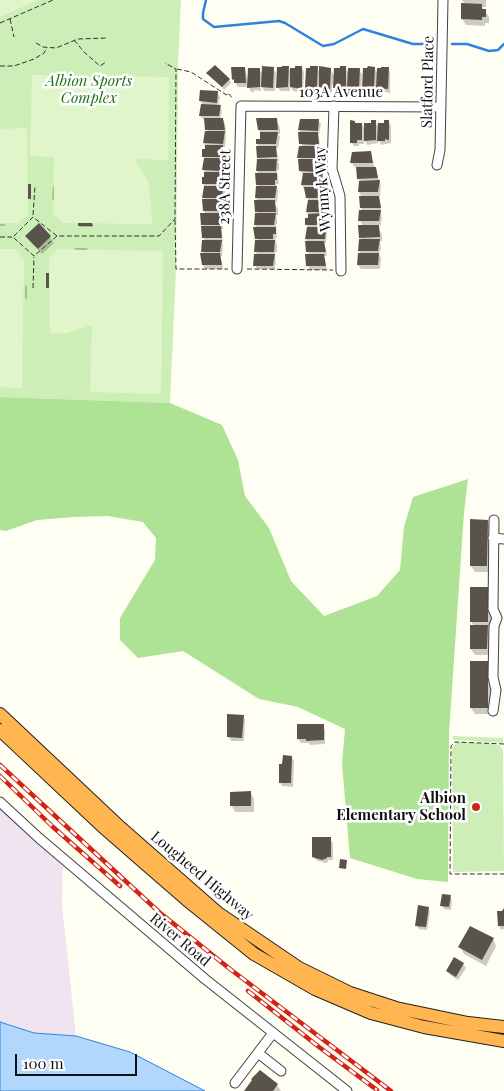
<!DOCTYPE html>
<html>
<head>
<meta charset="utf-8">
<style>
	body { margin:0 }
	#map { position:relative; width:504px; height:1091px; overflow:hidden; background:#fffef3; font-family:"Playfair Display",serif }
	canvas { display:block }
	.scale { position:absolute; left:15px; top:1054px; width:122px; height:22px; box-sizing:border-box; border:2px solid #101010; border-top:0; padding-left:6px; font-size:15px; line-height:18px; white-space:nowrap; color:#101010; -webkit-text-stroke:4px #fff; paint-order:stroke }
</style>
</head>
<body>
<div id="map">
<canvas width="504" height="1091"></canvas>
<div class="scale">100 m</div>
</div>
<script>
const g = document.querySelector('canvas').getContext('2d');
g.lineJoin = 'round';
function fill(path, color) { g.fillStyle = color; g.fill(path, 'evenodd'); }
const shape = rows => new Path2D(rows.map(r => 'M' + r).join(''));
function strokePath(path, color, width, dash) { g.strokeStyle = color; g.lineWidth = width; g.lineCap = dash ? 'butt' : 'round'; g.setLineDash(dash || []); g.stroke(path); }
function write(font, color, halo, rows, align = 'center') {
  g.font = font + ' "Playfair Display",serif'; g.lineWidth = 5; g.setLineDash([]); g.textBaseline = 'middle'; g.strokeStyle = halo; g.fillStyle = color; for (const [text, x, y, turn = 0] of rows) {
    g.save(); g.translate(x, y); g.rotate((+turn || 0) * Math.PI / 180); g.textAlign = isNaN(turn) ? turn : align; if (halo) g.strokeText(text, 0, 0); g.fillText(text, 0, 0); g.restore();
  }
}
const industrial = shape([
	[0,802,63,858,62,904,76,1036,34,1033,0,1022]
]);
const green = shape([
	[0,0,181,0,178,64,176,269,170,403,0,397],
	[453,736,503,738,503,743,453,740],
	[457,742,492,744,499,745,503,750,504,871,453,872,452,748]
]);
const forest = shape([
	[0,397,170,403,222,425,238,460,245,496,269,528,291,581,324,616,377,596,400,570,404,527,413,497,468,479,464,512,449,733,448,882,417,879,350,858,342,763,345,729,298,707,259,699,183,651,138,658,120,640,120,618,155,560,156,538,143,522,108,516,74,517,37,520,6,531,0,530]
]);
const pitch = shape([
	[0,0,38,0,0,17],
	[32,75,169,77,168,160,134,159,148,181,151,204,152,224,63,223,53,214,54,157,30,156],
	[27,128,28,214,18,223,0,223,0,129],
	[0,249,15,249,24,259,22,388,0,387],
	[58,249,163,251,161,394,90,392,92,325,67,333,50,334,49,258]
]);
const water = shape([
	[0,1022,34,1033,76,1036,130,1052,205,1091,0,1091,0,1022]
]);
const shadow = shape([
	[462,0,486,0,486,7,482,7,489,17,489,23,485,23,485,26,466,25,462,19,462,5,465,5],
	[288,67,291,73,302,68,304,72,303,92,293,91,290,85,290,91,280,91,278,87],
	[244,68,246,72,247,79,249,79,259,69,263,75,273,69,276,73,275,91,264,91,261,85,261,91,254,90,254,92,251,92,249,87,238,87,233,79],
	[317,68,320,73,330,69,335,77,345,68,349,74,359,70,362,74,361,92,351,91,347,85,347,91,337,92,332,84,332,92,322,91,319,85,319,91,309,91,306,87],
	[374,68,378,74,388,68,390,72,390,93,380,91,376,85,376,91,366,92,364,88,364,69],
	[208,73,229,79,231,83,224,90],
	[201,91,218,93,220,97,218,106,222,110,220,120,223,120,225,124,226,134,225,134,226,137,225,147,223,147,226,161,223,161,225,164,224,174,222,174,225,188,223,188,225,191,223,202,221,202,224,215,222,215,224,218,223,229,221,229,223,242,222,242,223,245,222,256,220,256,223,269,205,269,203,265,204,254,202,251,205,241,202,234,204,227,202,224,206,214,204,211,205,200,203,197,205,187,203,184,206,174,204,170,205,160,204,156,206,151,204,143,208,132,205,120,203,119,200,116,203,106,201,101],
	[276,119,280,128,280,134,278,134,280,137,278,148,276,148,279,161,277,161,279,164,279,170,277,170,279,184,276,184,278,191,277,202,274,202,278,209,278,215,276,215,277,219,277,224,276,224,277,238,275,238,277,245,277,252,275,252,276,265,275,265,275,269,257,269,255,265,258,241,256,238,257,228,255,225,258,215,257,211,258,201,256,198,257,188,259,187,257,184,258,160,260,160,258,157,259,147,257,144,261,141,261,135,259,130],
	[318,120,321,124,319,134,317,134,319,138,320,148,319,148,320,151,319,161,317,161,320,174,324,178,323,187,328,205,327,215,325,215,328,229,326,229,327,232,326,243,324,243,327,256,324,256,327,270,310,270,308,266,310,255,308,252,308,242,306,239,308,229,306,219,309,219,307,212,309,201,302,185,303,175,301,171,301,160,299,157,303,147,301,144,299,124],
	[375,121,377,125,385,125,389,122,391,126,391,143,381,145,378,139,378,143,367,145,364,139,364,144,359,144,359,146,354,146,351,142,354,122,356,124,362,124,365,130],
	[370,153,381,186,380,196,377,196,380,201,382,221,381,221,381,225,377,225,382,235,382,241,380,241,381,250,380,250,379,254,381,258,380,269,361,269,358,265,359,255,361,255,359,251,363,226,360,221,360,211,363,211,361,208,362,197,359,192,360,182,358,178,357,167,354,167,352,163],
	[53,185,54,187,54,200,52,199],
	[0,224,5,224,5,226,0,226],
	[92,225,93,227,80,227,79,226],
	[27,236,50,237,54,243,42,254,31,242],
	[74,248,87,248,88,250,75,250],
	[25,285,27,287,27,300,25,298],
	[488,521,491,528,490,572,475,572,471,566],
	[487,588,491,594,491,628,488,628,491,632,490,655,475,655,471,649,474,626,471,621],
	[487,662,491,669,491,714,475,714,471,708],
	[229,716,243,716,245,720,244,741,231,741,229,737],
	[298,726,323,726,325,730,325,744,310,745,309,743,301,743,298,739],
	[292,757,294,761,293,787,282,786,280,782],
	[251,793,254,799,254,812,235,812,232,806],
	[330,839,333,843,333,860,328,860,328,862,325,863,316,860,313,856],
	[450,896,452,900,451,910,444,909,442,905],
	[428,908,430,912,427,930,419,929,416,925],
	[504,911,504,929,501,930,499,926],
	[493,939,496,946,486,966,464,954,460,947],
	[463,964,466,968,458,980,450,975,448,971],
	[277,1085,281,1091,246,1091]
]);
const stream = shape([
	[206,0,203,13,203,19,214,27,279,21,285,23,323,46,334,44,363,29,413,44,431,44],
	[452,44,467,44,489,51,498,50,504,44]
]);
const building = shape([
	[461,3,482,4,482,9,486,9,486,17,482,17,482,20,461,19],
	[215,65,230,79,222,87,206,73],
	[262,66,274,67,273,88,261,87],
	[282,66,289,66,288,87,276,88,277,67,282,67],
	[295,66,302,66,302,89,290,87,290,68,295,68],
	[310,66,318,66,317,87,305,88,306,68,310,68],
	[319,66,331,68,330,89,319,87],
	[340,66,346,66,346,87,333,88,334,68,340,68],
	[368,66,375,67,374,88,362,88,363,68,367,68],
	[231,67,245,67,246,83,234,83,234,79,232,80],
	[381,67,389,67,388,89,376,88,377,68,381,68],
	[248,68,260,68,260,87,247,88],
	[348,68,360,68,359,89,347,87],
	[200,90,218,91,217,103,199,101],
	[201,104,221,105,219,116,199,116],
	[204,118,223,118,225,130,205,130],
	[256,118,277,118,278,130,258,130],
	[300,119,319,119,318,131,298,130],
	[350,120,355,121,355,123,362,123,362,140,357,140,357,143,350,143],
	[371,120,376,120,376,140,364,141,364,123,371,123],
	[384,120,389,120,389,140,385,139,385,141,377,141,378,123,384,123],
	[205,131,225,131,223,144,203,143],
	[260,132,278,132,276,144,256,144,256,139,260,139],
	[298,132,318,132,319,145,299,144],
	[205,145,223,145,224,157,202,157,202,149,205,149],
	[256,146,276,146,277,157,257,158],
	[299,146,319,146,317,158,297,158],
	[371,151,373,163,350,163,352,152],
	[204,158,223,158,222,171,202,170],
	[257,159,277,159,276,171,256,171],
	[298,159,318,159,319,172,299,171],
	[356,167,376,167,378,178,357,179],
	[204,172,222,172,224,184,202,184,202,177,204,177],
	[255,173,277,173,277,180,275,180,275,185,256,185],
	[303,173,323,173,321,185,301,185],
	[380,180,378,192,358,192,359,181],
	[28,184,31,184,31,199,28,199],
	[204,186,223,186,222,198,202,198],
	[256,186,277,186,275,198,255,198],
	[304,187,324,187,325,198,306,198],
	[359,196,379,196,381,208,360,208],
	[202,199,221,199,223,211,203,211],
	[254,200,275,200,276,212,255,212],
	[308,200,327,200,325,212,306,212],
	[359,210,381,210,379,221,358,221],
	[200,213,222,213,221,225,201,225],
	[255,213,276,213,274,225,254,225],
	[325,213,327,225,305,225,305,218,308,218,308,214],
	[39,223,51,236,38,249,25,236],
	[78,223,92,223,93,226,78,226],
	[358,225,379,225,380,237,359,238],
	[201,226,221,226,222,238,202,238],
	[253,227,276,227,276,234,273,234,273,239,255,239],
	[307,227,326,227,325,239,305,239],
	[359,239,380,239,378,251,358,251],
	[202,240,222,240,220,252,201,252],
	[255,240,275,240,274,252,254,252],
	[305,241,324,241,326,252,306,252],
	[200,253,220,253,222,265,202,265],
	[358,253,379,253,378,265,357,265],
	[254,254,275,254,273,266,253,266],
	[305,254,324,254,326,266,306,266],
	[46,273,49,273,49,288,46,288],
	[470,519,488,520,487,566,470,566],
	[470,587,488,587,488,622,470,622],
	[470,625,488,625,487,649,470,649],
	[470,661,488,661,488,708,470,708],
	[227,714,244,715,242,738,227,737],
	[297,724,324,724,324,740,306,741,306,739,297,739],
	[283,755,292,756,291,783,279,783,279,764,282,764],
	[251,791,251,806,230,806,230,792],
	[312,837,331,837,331,857,327,857,327,858,322,860,312,857],
	[340,859,347,860,346,869,339,868],
	[442,894,451,895,449,907,440,906],
	[418,905,429,907,426,927,415,926],
	[504,908,504,926,498,926,497,911,502,911],
	[470,926,494,938,482,960,458,947],
	[454,957,464,963,456,977,446,971],
	[260,1070,278,1084,273,1091,244,1091,252,1080,251,1079]
]);
const path = shape([
	[10,19,14,37],
	[0,23,53,0],
	[74,40,84,52,100,66,106,62],
	[36,43,43,47,56,48,78,39,107,38],
	[0,66,14,66,34,59,44,53,47,48],
	[177,69,191,72,225,94,227,95,228,93,233,99],
	[33,215,35,186],
	[175,220,176,269,228,269],
	[57,236,34,256,13,237,33,217,57,236,159,236,175,219,176,69,165,63],
	[0,237,12,237],
	[247,269,333,270],
	[33,288,34,257],
	[504,744,455,742,451,746,450,874,504,874]
]);
const minor = shape([
	[334,106,332,169,340,196,341,271],
	[437,165,440,150,443,0],
	[237,269,241,106,441,107],
	[493,538,504,539],
	[493,711,496,690,493,677,494,626,497,618,493,609,494,520],
	[0,802,39,838,205,979,347,1091],
	[258,1053,281,1071],
	[235,1083,273,1033]
]);
const highway = shape([
	[0,714,121,828,218,913,299,968,350,993,396,1008,468,1023,504,1027],
	[0,730,103,827,187,900,254,954,315,989,371,1013,424,1027,504,1041]
]);
const rail = shape([
	[0,765,159,912,230,969,391,1091],
	[0,776,53,827,120,886],
	[248,991,319,1047,377,1090]
]);
const markers = [
	[476,807,5,"#d22416"]
];
const parkNames = [
	["Albion Sports",89,81],
	["Complex",89,98]
];
const streetNames = [
	["Slatford Place",428,82,-89],
	["103A Avenue",341,92],
	["238A Street",225,187,-89],
	["Wynnyk Way",323,189,-94],
	["Lougheed Highway",202,876,40],
	["River Road",180,940,40]
];
const poiNames = [
	["Albion",466,798],
	["Elementary School",466,815]
];
fill(industrial, '#efe4ef');
fill(green, '#cdefb7');
fill(forest, '#aee294');
fill(pitch, '#e1f5ca');
fill(water, '#b1d7fd');
strokePath(water, '#2f82dd', 1);
fill(shadow, '#0003');
strokePath(stream, '#2f82dd', 2.5);
fill(building, '#5a534b');
strokePath(minor, '#434343', 11);
strokePath(highway, '#212121', 14);
strokePath(path, '#323232', 1, [5, 2.5]);
strokePath(minor, '#fff', 9);
strokePath(highway, '#ffb651', 12);
strokePath(rail, '#d22416', 4.5);
strokePath(rail, '#fff', 2.5, [8]);
for (const [x, y, r, color] of markers) { const dot = new Path2D(); dot.arc(x, y, r, 0, 2 * Math.PI); g.fillStyle = color; g.fill(dot); strokePath(dot, '#fff', 2); }
write('italic 15px', '#1f7117', '#fff', parkNames);
write('15px', '#101010', '#fff', streetNames);
write('bold 15px', '#101010', '#fff', poiNames, 'right');
</script>
</body>
</html>
